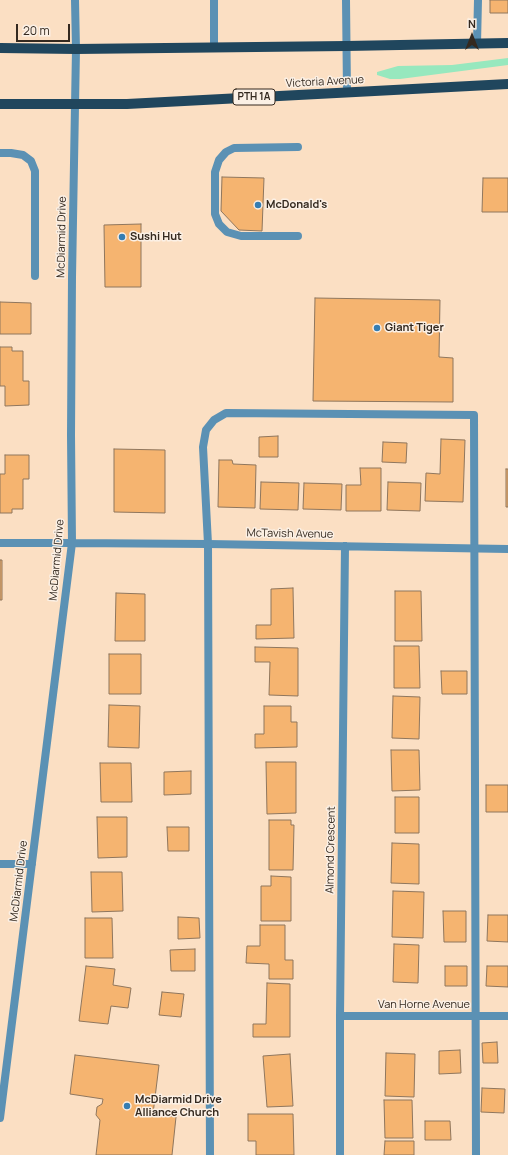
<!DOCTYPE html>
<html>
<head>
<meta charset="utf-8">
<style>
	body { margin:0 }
	#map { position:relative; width:508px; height:1155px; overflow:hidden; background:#fbdfc3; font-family:Manrope,sans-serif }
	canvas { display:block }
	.north { position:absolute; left:452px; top:16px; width:40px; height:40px; -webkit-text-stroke:3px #fbf0e5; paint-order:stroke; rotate:0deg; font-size:11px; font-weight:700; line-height:16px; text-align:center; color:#34291f }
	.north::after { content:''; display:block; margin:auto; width:14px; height:18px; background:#34291f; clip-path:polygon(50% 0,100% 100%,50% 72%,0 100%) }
	.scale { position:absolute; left:16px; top:24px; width:54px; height:18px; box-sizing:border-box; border:2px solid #34291f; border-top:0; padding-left:5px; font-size:12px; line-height:14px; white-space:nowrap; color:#34291f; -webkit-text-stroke:3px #fbf0e5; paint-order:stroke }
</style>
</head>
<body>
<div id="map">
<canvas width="508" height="1155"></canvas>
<div class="north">N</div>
<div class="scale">20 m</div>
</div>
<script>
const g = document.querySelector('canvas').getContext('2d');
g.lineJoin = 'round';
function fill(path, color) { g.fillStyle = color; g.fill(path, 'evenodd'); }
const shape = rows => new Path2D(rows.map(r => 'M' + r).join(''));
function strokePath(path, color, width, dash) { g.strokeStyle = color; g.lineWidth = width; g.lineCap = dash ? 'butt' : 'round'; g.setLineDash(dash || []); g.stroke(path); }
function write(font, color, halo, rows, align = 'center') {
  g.font = font + ' Manrope,sans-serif'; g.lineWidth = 3; g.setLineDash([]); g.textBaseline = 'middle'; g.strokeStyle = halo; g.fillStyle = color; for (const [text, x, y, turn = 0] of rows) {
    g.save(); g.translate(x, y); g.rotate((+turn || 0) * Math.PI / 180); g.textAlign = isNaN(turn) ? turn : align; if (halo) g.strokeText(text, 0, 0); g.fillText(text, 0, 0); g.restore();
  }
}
const green = shape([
	[508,58,508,65,400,79,390,79,377,75,377,72,398,66,452,65]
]);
const building = shape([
	[490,0,508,0,508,13,490,13,490,0],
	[222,177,264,178,262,231,239,230,221,211,222,177],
	[483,178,508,178,508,212,482,212,483,178],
	[141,224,141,287,105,287,104,225,141,224],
	[315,298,440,300,439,357,453,358,453,402,313,401,315,298],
	[0,302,31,303,31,334,0,334,0,302],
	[0,347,12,347,12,351,23,351,23,381,29,381,29,405,5,406,5,386,0,386,0,347],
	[278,436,278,457,259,457,259,437,278,436],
	[441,439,465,440,463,502,425,501,426,473,440,474,441,439],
	[383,442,407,443,406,463,382,462,383,442],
	[114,449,165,450,165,513,114,512,114,449],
	[5,455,29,455,29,479,23,479,23,509,12,509,12,513,0,513,0,474,5,474,5,455],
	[219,460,232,460,233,464,256,465,255,508,218,507,219,460],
	[360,468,381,468,381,511,346,511,346,485,361,485,360,468],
	[506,469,508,469,508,507,506,507,506,469],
	[261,482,299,483,298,510,260,509,261,482],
	[388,482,421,483,420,511,387,510,388,482],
	[304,483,342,484,341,510,303,509,304,483],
	[0,560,2,560,2,600,0,600,0,560],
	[293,588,294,638,256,639,256,625,271,625,271,589,293,588],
	[395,591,421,591,422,641,395,641,395,591],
	[116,593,145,594,145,641,115,641,116,593],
	[394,646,419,646,420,688,394,688,394,646],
	[255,647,298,648,298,696,269,695,270,662,255,662,255,647],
	[109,654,141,654,141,694,109,694,109,654],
	[441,671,467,671,467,694,442,694,441,671],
	[393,696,420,697,419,739,392,738,393,696],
	[109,705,140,706,139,748,108,747,109,705],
	[264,706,291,706,291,722,297,722,297,747,255,748,255,734,264,734,264,706],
	[391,750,419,750,420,790,392,791,391,750],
	[266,762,296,762,296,813,267,814,266,762],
	[100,763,131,763,132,802,101,802,100,763],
	[191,771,191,794,164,795,164,772,191,771],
	[486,785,508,785,508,812,486,812,486,785],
	[395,797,419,797,419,833,395,833,395,797],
	[97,817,127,817,127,857,98,858,97,817],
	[269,820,291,820,291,825,294,825,293,870,269,870,269,820],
	[167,827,189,827,189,851,168,851,167,827],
	[392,843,419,844,419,884,391,883,392,843],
	[91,872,122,872,123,911,92,912,91,872],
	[271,876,291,877,291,921,261,921,261,886,271,886,271,876],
	[393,891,424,892,423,938,392,937,393,891],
	[443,911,466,911,466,942,444,942,443,911],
	[488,915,508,915,508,942,487,941,488,915],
	[178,917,199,918,200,938,178,939,178,917],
	[85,918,112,918,113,958,85,958,85,918],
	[260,925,285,925,285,960,293,960,293,979,269,979,269,964,246,963,247,946,260,946,260,925],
	[394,944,419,945,418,983,393,982,394,944],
	[195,949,195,971,171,971,170,950,195,949],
	[86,966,115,969,113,985,131,988,128,1008,111,1006,108,1024,79,1021,86,966],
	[445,966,467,966,467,986,445,986,445,966],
	[487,966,508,966,508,987,486,986,487,966],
	[267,983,290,984,290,1037,253,1037,253,1024,266,1024,267,983],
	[162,992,184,994,181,1017,159,1015,162,992],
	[497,1042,498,1063,483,1063,482,1043,497,1042],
	[460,1050,461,1073,439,1074,439,1051,460,1050],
	[386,1053,415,1054,414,1097,385,1096,386,1053],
	[290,1054,293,1106,267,1107,263,1056,290,1054],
	[75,1055,159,1065,153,1114,176,1117,172,1155,96,1155,100,1120,96,1115,97,1107,102,1104,103,1099,70,1094,75,1055],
	[482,1088,505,1089,504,1113,481,1112,482,1088],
	[384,1100,412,1100,413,1138,385,1138,384,1100],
	[248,1114,293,1114,294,1155,256,1155,256,1141,248,1141,248,1114],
	[425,1121,450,1121,451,1140,425,1140,425,1121],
	[385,1141,414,1141,414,1155,384,1155,385,1141]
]);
const service = shape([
	[477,44,478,0],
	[214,47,214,0],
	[298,147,234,148,226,152,219,160,215,172,215,214,219,224,227,232,241,236,298,236],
	[0,153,11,153,23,155,31,161,35,171,35,276],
	[0,543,72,543],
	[210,1155,208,544,203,447,206,430,214,420,226,413,474,415,476,1155]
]);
const minor = shape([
	[346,0,347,92],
	[72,543,208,544,508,549],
	[0,864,32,864],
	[340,1016,508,1016],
	[0,1118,72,543,71,435,72,277,76,49,75,0],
	[340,1155,340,1016,345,546]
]);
const primary = shape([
	[0,48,76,49,346,46,508,43],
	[0,104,127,104,508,84]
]);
const markers = [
	[258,205,4,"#367db2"],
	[122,237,4,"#367db2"],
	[377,328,4,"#367db2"],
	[127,1106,4,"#367db2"]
];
const shields = [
	[254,97,42]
];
const shieldNames = [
	["PTH 1A",254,97]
];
const streetNames = [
	["Victoria Avenue",325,82,-3],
	["McDiarmid Drive",62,237,-89],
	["McTavish Avenue",290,534,1],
	["McDiarmid Drive",57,560,-85],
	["Almond Crescent",331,850,-89],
	["McDiarmid Drive",19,881,-83],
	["Van Horne Avenue",424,1005]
];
const poiNames = [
	["McDonald's",266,205],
	["Sushi Hut",130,237],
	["Giant Tiger",385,328],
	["McDiarmid Drive",135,1100],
	["Alliance Church",135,1113]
];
fill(green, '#97e8be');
fill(building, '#f5b470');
strokePath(building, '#8f765d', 1);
strokePath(service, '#5b91b4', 8);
strokePath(minor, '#5b91b4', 8);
strokePath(primary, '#20465d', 10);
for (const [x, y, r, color] of markers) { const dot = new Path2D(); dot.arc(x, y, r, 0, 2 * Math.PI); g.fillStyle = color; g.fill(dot); strokePath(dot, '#fbf0e5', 1.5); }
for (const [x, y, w] of shields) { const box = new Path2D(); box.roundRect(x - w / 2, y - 8, w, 16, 3); g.fillStyle = '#fbf0e5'; g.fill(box); strokePath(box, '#34291f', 1); }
write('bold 10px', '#34291f', null, shieldNames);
write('11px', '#34291f', '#fbf0e5', streetNames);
write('bold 11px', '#34291f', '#fbf0e5', poiNames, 'left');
</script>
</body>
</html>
